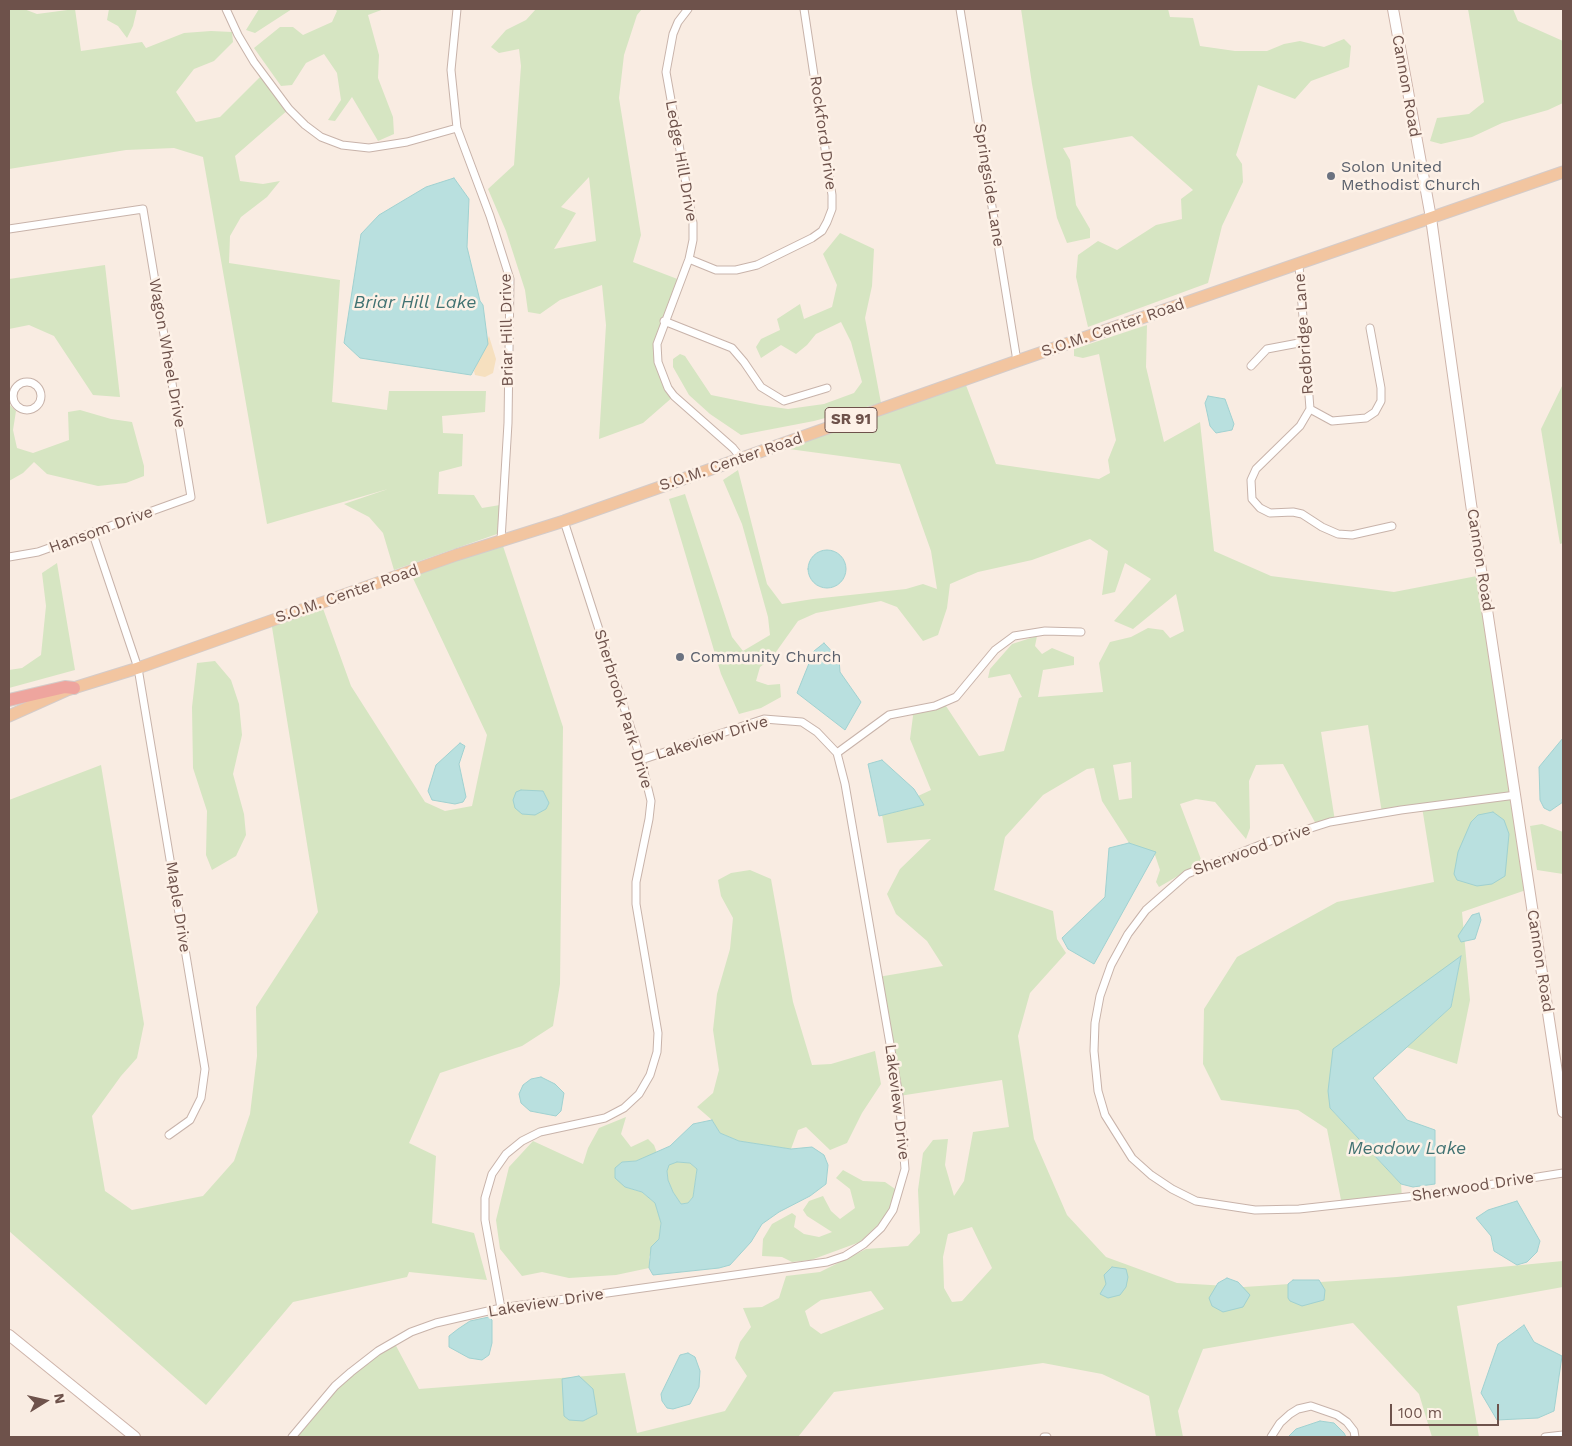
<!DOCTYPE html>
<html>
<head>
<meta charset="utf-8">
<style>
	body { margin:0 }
	#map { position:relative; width:1572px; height:1446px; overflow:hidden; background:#f9ece2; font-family:"Work Sans",sans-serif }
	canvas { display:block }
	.frame { position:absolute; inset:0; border:10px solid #6e524b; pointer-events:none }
	.north { position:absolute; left:20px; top:1376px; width:50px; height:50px; -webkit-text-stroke:4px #fdf1e7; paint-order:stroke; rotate:80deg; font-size:14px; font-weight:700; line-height:20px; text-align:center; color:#6e524b }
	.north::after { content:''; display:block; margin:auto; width:18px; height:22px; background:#6e524b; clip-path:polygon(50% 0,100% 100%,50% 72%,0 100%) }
	.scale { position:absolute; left:1390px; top:1404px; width:109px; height:22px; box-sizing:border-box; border:2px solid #6e524b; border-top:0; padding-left:6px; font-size:15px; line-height:18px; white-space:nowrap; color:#6e524b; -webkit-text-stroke:4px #fdf1e7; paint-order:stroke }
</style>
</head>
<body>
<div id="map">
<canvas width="1572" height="1446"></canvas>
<div class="frame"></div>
<div class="north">N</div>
<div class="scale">100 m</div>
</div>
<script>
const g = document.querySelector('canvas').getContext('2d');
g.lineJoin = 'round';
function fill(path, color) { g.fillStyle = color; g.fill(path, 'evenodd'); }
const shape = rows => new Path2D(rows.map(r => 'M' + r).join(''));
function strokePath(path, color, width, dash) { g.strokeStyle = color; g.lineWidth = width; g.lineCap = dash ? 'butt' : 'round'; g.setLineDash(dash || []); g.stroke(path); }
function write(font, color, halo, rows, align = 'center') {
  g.font = font + ' "Work Sans",sans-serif'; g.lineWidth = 5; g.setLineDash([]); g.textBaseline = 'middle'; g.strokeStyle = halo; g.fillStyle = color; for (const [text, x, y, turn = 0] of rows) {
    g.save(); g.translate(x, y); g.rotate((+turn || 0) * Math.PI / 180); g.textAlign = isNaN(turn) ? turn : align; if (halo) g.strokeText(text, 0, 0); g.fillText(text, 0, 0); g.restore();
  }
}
const green = shape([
	[9,9,24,9,37,14,75,9,81,51,142,42,146,48,184,33,211,31,232,32,233,42,214,61,194,69,176,92,196,122,220,117,263,74,289,109,235,156,240,181,263,184,280,181,267,197,241,217,230,236,229,263,340,280,332,402,387,410,389,391,486,391,485,412,442,416,443,433,463,434,462,466,439,472,438,494,474,495,482,508,500,505,497,534,394,570,383,533,369,517,344,504,388,489,267,524,203,157,174,148,126,150,9,169],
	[109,9,137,9,133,26,127,38,118,26,107,20],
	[259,9,292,9,255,33,246,30],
	[335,9,384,9,368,15,379,55,378,78,393,117,394,134,378,141,352,97,335,121,328,120,341,100,337,73,324,54,306,63,292,85,281,86,254,48,280,27,293,27,303,35,332,22,337,11],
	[536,9,642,9,637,15,624,55,619,98,641,235,633,262,680,280,657,344,658,362,674,396,643,423,599,439,606,325,602,285,560,300,540,314,528,312,525,290,506,231,488,189,514,165,521,66,519,49,499,53,491,47,506,30,526,20],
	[589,177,596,241,554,249,576,213,561,207],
	[1021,9,1168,9,1170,17,1193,18,1200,46,1235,51,1267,51,1284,44,1300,41,1324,47,1344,39,1351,46,1349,67,1311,81,1295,99,1258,85,1236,155,1242,164,1243,182,1222,226,1208,283,1088,327,1076,277,1078,255,1098,241,1117,250,1156,225,1182,219,1181,199,1193,190,1132,136,1063,148,1070,160,1076,205,1090,229,1090,238,1067,243,1057,218,1047,167,1032,84],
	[1468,9,1513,9,1518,21,1563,41,1563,103,1548,110,1502,123,1472,137,1441,144,1430,141,1437,118,1469,114,1484,102],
	[840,233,874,249,872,286,865,318,881,403,814,421,741,435,710,414,689,395,673,367,673,359,680,354,685,356,711,395,760,405,788,409,824,404,854,393,862,382,851,342,841,322,816,334,807,345,796,354,781,345,761,358,756,347,761,339,780,330,777,319,800,304,804,319,832,307,837,285,823,254],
	[105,265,120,397,93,395,54,336,29,325,9,329,9,279],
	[1147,325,1146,367,1164,442,1200,422,1214,551,1271,576,1394,592,1482,575,1529,889,1462,912,1470,1000,1457,1064,1406,1047,1451,1007,1461,956,1330,1108,1401,1184,1402,1198,1342,1205,1327,1129,1298,1110,1221,1100,1203,1064,1204,1009,1237,957,1337,902,1434,882,1422,807,1382,813,1368,725,1321,732,1335,821,1317,826,1283,764,1256,765,1249,781,1250,828,1246,839,1215,802,1196,799,1180,804,1202,862,1159,887,1156,882,1160,870,1155,855,1129,843,1102,801,1094,768,1087,769,1043,795,1005,837,994,890,1053,911,1057,939,1066,953,1030,993,1018,1036,1034,1139,1067,1215,1106,1257,1177,1283,1244,1287,1397,1277,1563,1261,1563,1287,1457,1306,1479,1437,1432,1437,1419,1394,1353,1323,1203,1349,1178,1411,1183,1437,1156,1437,1149,1396,1102,1374,1043,1363,834,1392,798,1437,292,1437,335,1386,394,1342,419,1389,625,1373,637,1433,725,1411,747,1376,735,1358,740,1342,751,1327,743,1308,762,1307,779,1298,786,1276,820,1272,866,1249,908,1246,920,1233,918,1190,923,1153,933,1140,948,1139,945,1165,954,1196,964,1181,973,1132,1009,1127,1002,1080,899,1096,878,977,943,966,927,941,896,914,887,894,900,869,931,839,887,843,882,815,923,805,918,796,931,790,910,739,913,716,909,710,944,703,979,756,1004,751,1019,698,1022,697,1010,674,988,678,990,669,1012,644,1037,636,1035,646,1042,654,1052,648,1074,657,1074,665,1043,670,1038,697,1103,692,1099,663,1110,642,1131,637,1148,628,1163,630,1170,638,1184,631,1176,594,1133,629,1114,621,1151,579,1125,563,1115,592,1102,595,1108,551,1090,539,1032,560,978,572,950,584,947,608,938,635,923,641,897,607,881,601,816,613,798,621,771,659,760,667,756,681,768,685,780,684,781,697,761,708,739,714,721,674,669,499,685,494,732,637,743,651,770,635,768,617,742,524,723,480,738,470,767,584,782,604,813,599,906,589,923,584,937,589,931,551,900,464,774,447,964,380,996,464,1099,479,1110,473,1108,460,1116,440,1099,354,1083,358,1074,356,1074,349],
	[1131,762,1132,798,1119,800,1113,765],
	[972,1227,992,1268,962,1301,952,1302,944,1288,943,1257,948,1234],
	[871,1291,884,1309,821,1334,810,1326,805,1311,821,1300],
	[1563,384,1563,543,1560,544,1541,429],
	[9,404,16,411,13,430,17,448,33,453,69,440,68,412,80,410,111,419,132,422,144,466,144,476,126,483,98,486,47,474,34,462,23,473,9,481],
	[501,540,563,727,560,984,553,1026,522,1046,440,1073,409,1143,436,1156,432,1223,474,1233,487,1280,409,1272,407,1277,293,1302,206,1405,9,1231,9,800,101,765,144,1024,137,1058,121,1076,92,1116,105,1191,132,1210,203,1196,234,1161,250,1114,257,1056,256,1007,318,912,271,621,321,603,351,686,425,802,445,811,472,806,487,735,410,572],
	[57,563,75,670,9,688,9,670,22,668,41,655,46,606,42,573],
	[215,661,231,680,239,704,242,735,233,774,244,814,246,835,236,856,212,870,206,855,207,811,193,768,192,707,197,663],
	[1542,824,1563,832,1563,874,1537,870,1530,826],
	[750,870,771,879,793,1002,812,1065,831,1064,875,1051,881,1084,862,1113,847,1143,830,1150,806,1127,798,1130,791,1149,739,1141,720,1133,712,1120,697,1107,713,1093,719,1070,713,1030,717,994,730,949,733,918,721,896,718,880,731,873],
	[626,1117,621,1134,631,1147,648,1139,654,1145,657,1153,636,1161,622,1162,625,1187,642,1192,655,1203,661,1222,659,1239,649,1257,649,1268,616,1275,569,1278,542,1272,522,1276,500,1249,496,1220,509,1167,533,1141,583,1164,588,1148,599,1128],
	[677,1162,690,1163,697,1169,693,1197,688,1203,681,1204,673,1192,668,1180,667,1171,669,1164],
	[843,1170,863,1181,885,1182,898,1191,885,1218,860,1242,811,1260,792,1262,782,1257,762,1256,763,1239,772,1224,792,1213,796,1216,794,1227,804,1234,819,1237,832,1232,807,1216,803,1210,809,1201,823,1196,831,1211,840,1219,855,1208,850,1189,836,1178]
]);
const sand = shape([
	[489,336,496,359,493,373,485,377,475,375,474,371]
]);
const water = shape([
	[454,178,469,199,467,247,480,301,483,305,488,344,471,375,360,358,344,343,361,234,379,215,426,187,454,178],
	[1208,396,1225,399,1234,424,1232,430,1216,433,1210,426,1205,403,1208,396],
	'808 569a19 19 0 1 1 38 0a19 19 0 1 1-38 0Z',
	[824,643,839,659,840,672,861,702,845,730,797,693,814,651,824,643],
	[1563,738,1563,802,1550,811,1544,808,1540,800,1539,767,1563,738],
	[460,743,465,746,459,764,466,797,463,802,455,804,432,800,428,791,436,765,460,743],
	[882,760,914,789,924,805,879,816,868,764,882,760],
	[521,790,543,791,549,803,546,809,535,815,522,814,515,808,513,800,516,792,521,790],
	[1493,812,1504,820,1509,834,1505,876,1492,884,1477,886,1457,880,1454,874,1458,852,1471,822,1478,815,1493,812],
	[1129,843,1156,852,1094,964,1068,949,1062,938,1105,897,1109,848,1129,843],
	[1479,913,1481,920,1475,939,1461,942,1458,936,1472,915,1479,913],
	[1461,956,1451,1007,1373,1078,1407,1120,1435,1130,1435,1184,1413,1187,1401,1184,1330,1108,1328,1091,1333,1049,1461,956],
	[541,1077,555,1084,564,1093,561,1111,556,1116,530,1111,521,1103,519,1094,523,1085,531,1079,541,1077],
	[712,1120,720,1133,739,1141,791,1149,812,1147,824,1155,828,1165,826,1184,810,1196,779,1212,762,1224,751,1242,730,1265,719,1268,653,1275,649,1268,651,1247,659,1239,661,1223,655,1203,642,1192,625,1187,615,1178,615,1168,622,1162,636,1161,670,1146,693,1124,712,1120],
	[677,1162,690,1163,697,1169,693,1197,688,1203,681,1204,673,1192,668,1180,667,1171,669,1165,677,1162],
	[1517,1201,1540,1241,1537,1252,1527,1262,1517,1265,1494,1251,1491,1236,1476,1218,1488,1210,1517,1201],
	[1112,1267,1126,1269,1128,1277,1126,1287,1120,1295,1108,1298,1100,1294,1106,1284,1104,1275,1112,1267],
	[1227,1278,1238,1282,1250,1295,1243,1307,1223,1312,1212,1306,1209,1298,1218,1283,1227,1278],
	[1293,1280,1319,1280,1325,1290,1324,1300,1302,1306,1290,1301,1288,1298,1288,1284,1293,1280],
	[489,1317,492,1320,492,1343,489,1355,482,1360,469,1358,449,1347,449,1336,458,1329,470,1321,489,1317],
	[1524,1325,1534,1342,1562,1356,1554,1411,1538,1418,1497,1420,1481,1393,1498,1344,1524,1325],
	[688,1353,695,1357,700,1371,699,1387,690,1404,673,1409,667,1408,662,1401,661,1394,680,1355,688,1353],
	[579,1376,593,1389,597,1414,583,1421,569,1420,564,1416,562,1379,579,1376],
	[1320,1421,1334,1423,1344,1433,1346,1437,1288,1437,1296,1429,1320,1421]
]);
const street = shape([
	[226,9,238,35,254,62,289,109,305,125,321,137,342,145,369,148,407,142,457,128],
	[457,9,451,70,457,128,490,216,510,279,508,423,501,540],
	[688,9,678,22,673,34,666,72,693,223,693,240,689,259,657,344,658,362,668,388,674,396,733,448,742,459],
	[960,9,1017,361],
	[9,229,143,209,191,497,38,552,9,557],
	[689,259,716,270,736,270,757,265,812,238,822,231,827,222,832,209,832,195,804,9],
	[1299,265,1310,409,1300,426,1256,469,1251,480,1252,499,1260,508,1270,513,1293,512,1302,514,1322,527,1338,534,1352,535,1392,526],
	[664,321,732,348,744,362,761,387,784,401,827,388],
	[1251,366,1267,349,1304,342],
	'13 396a14 14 0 1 1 28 0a14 14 0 1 1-28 0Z',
	[1310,409,1332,421,1366,418,1375,412,1381,401,1381,388,1370,328],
	[93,534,138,668,205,1069,201,1098,190,1120,169,1135],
	[837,753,889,715,935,706,956,697,995,650,1014,636,1045,631,1081,632],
	[1516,795,1401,810,1330,822,1270,841,1187,874,1146,910,1128,934,1111,965,1100,996,1095,1023,1094,1051,1098,1091,1105,1115,1132,1158,1151,1175,1172,1189,1196,1201,1255,1210,1299,1209,1425,1195,1563,1173],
	[501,1308,485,1220,485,1198,492,1174,506,1154,522,1141,540,1132,605,1118,624,1108,639,1094,650,1075,657,1052,658,1033,636,904,636,882,649,819,651,801,641,760,564,521],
	[292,1437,335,1386,351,1372,378,1351,411,1332,436,1323,501,1308,827,1262,845,1256,864,1244,881,1228,893,1210,905,1169,899,1096,845,784,837,753,817,732,802,722,764,719,641,760],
	[1044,1437,1047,1437],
	[1271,1437,1280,1423,1290,1414,1298,1409,1311,1406,1337,1415,1347,1422,1354,1431,1355,1437],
	[1545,1437,1563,1435]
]);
const secondary = shape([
	[1393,9,1431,218,1471,504,1563,1112],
	[9,1335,135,1437]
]);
const primary = shape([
	[67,690,138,668,456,555,564,521,1017,361,1563,172],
	[9,716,67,690]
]);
const highway = shape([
	[9,700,65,687,74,688]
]);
const markers = [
	[1331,176,5,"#6b7280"],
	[680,657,5,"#6b7280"]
];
const shields = [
	[851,420,52]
];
const shieldNames = [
	["SR 91",851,420]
];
const streetNames = [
	["Cannon Road",1406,86,80],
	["Rockford Drive",823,133,82],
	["Ledge Hill Drive",681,161,80],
	["Springside Lane",989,185,81],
	["S.O.M. Center Road",1113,328,-19],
	["Briar Hill Drive",507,330,-91],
	["Redbridge Lane",1304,334,-94],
	["Wagon Wheel Drive",167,353,80],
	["S.O.M. Center Road",731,462,-19],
	["Hansom Drive",101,530,-20],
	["Cannon Road",1480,560,81],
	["S.O.M. Center Road",347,594,-19],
	["Sherbrook Park Drive",623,709,73],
	["Lakeview Drive",712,738,-17],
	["Sherwood Drive",1252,850,-20],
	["Maple Drive",178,907,81],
	["Cannon Road",1540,961,81],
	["Lakeview Drive",897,1102,83],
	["Sherwood Drive",1473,1187,-9],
	["Lakeview Drive",546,1303,-9]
];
const worshipNames = [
	["Solon United",1341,167],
	["Methodist Church",1341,185],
	["Community Church",690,657]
];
const waterNames = [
	["Briar Hill Lake",415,303],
	["Meadow Lake",1407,1149]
];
fill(green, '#d6e5c2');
fill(sand, '#f6e0bf');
fill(water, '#b9e0df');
strokePath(water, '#a0d1d0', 1);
strokePath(street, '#c8b3aa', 9);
strokePath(secondary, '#ceb4aa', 12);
strokePath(primary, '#d4cbc9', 13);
strokePath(highway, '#d4cbc9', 14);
strokePath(street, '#fff', 7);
strokePath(secondary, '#fff', 10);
strokePath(primary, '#f2c5a0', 11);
strokePath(highway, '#eea59e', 12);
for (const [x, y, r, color] of markers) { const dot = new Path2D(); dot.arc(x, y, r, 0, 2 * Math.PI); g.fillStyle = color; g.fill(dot); strokePath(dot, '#fdf1e7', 2); }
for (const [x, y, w] of shields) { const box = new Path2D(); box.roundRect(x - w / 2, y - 12.5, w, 25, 4); g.fillStyle = '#fdf1e7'; g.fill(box); strokePath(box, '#6e524b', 1); }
write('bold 15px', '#6e524b', null, shieldNames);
write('16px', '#6e524b', '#fdf1e7', streetNames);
write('16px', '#5b616d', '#fdf1e7', worshipNames, 'left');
write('italic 18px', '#417272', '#fdf1e7', waterNames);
</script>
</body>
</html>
